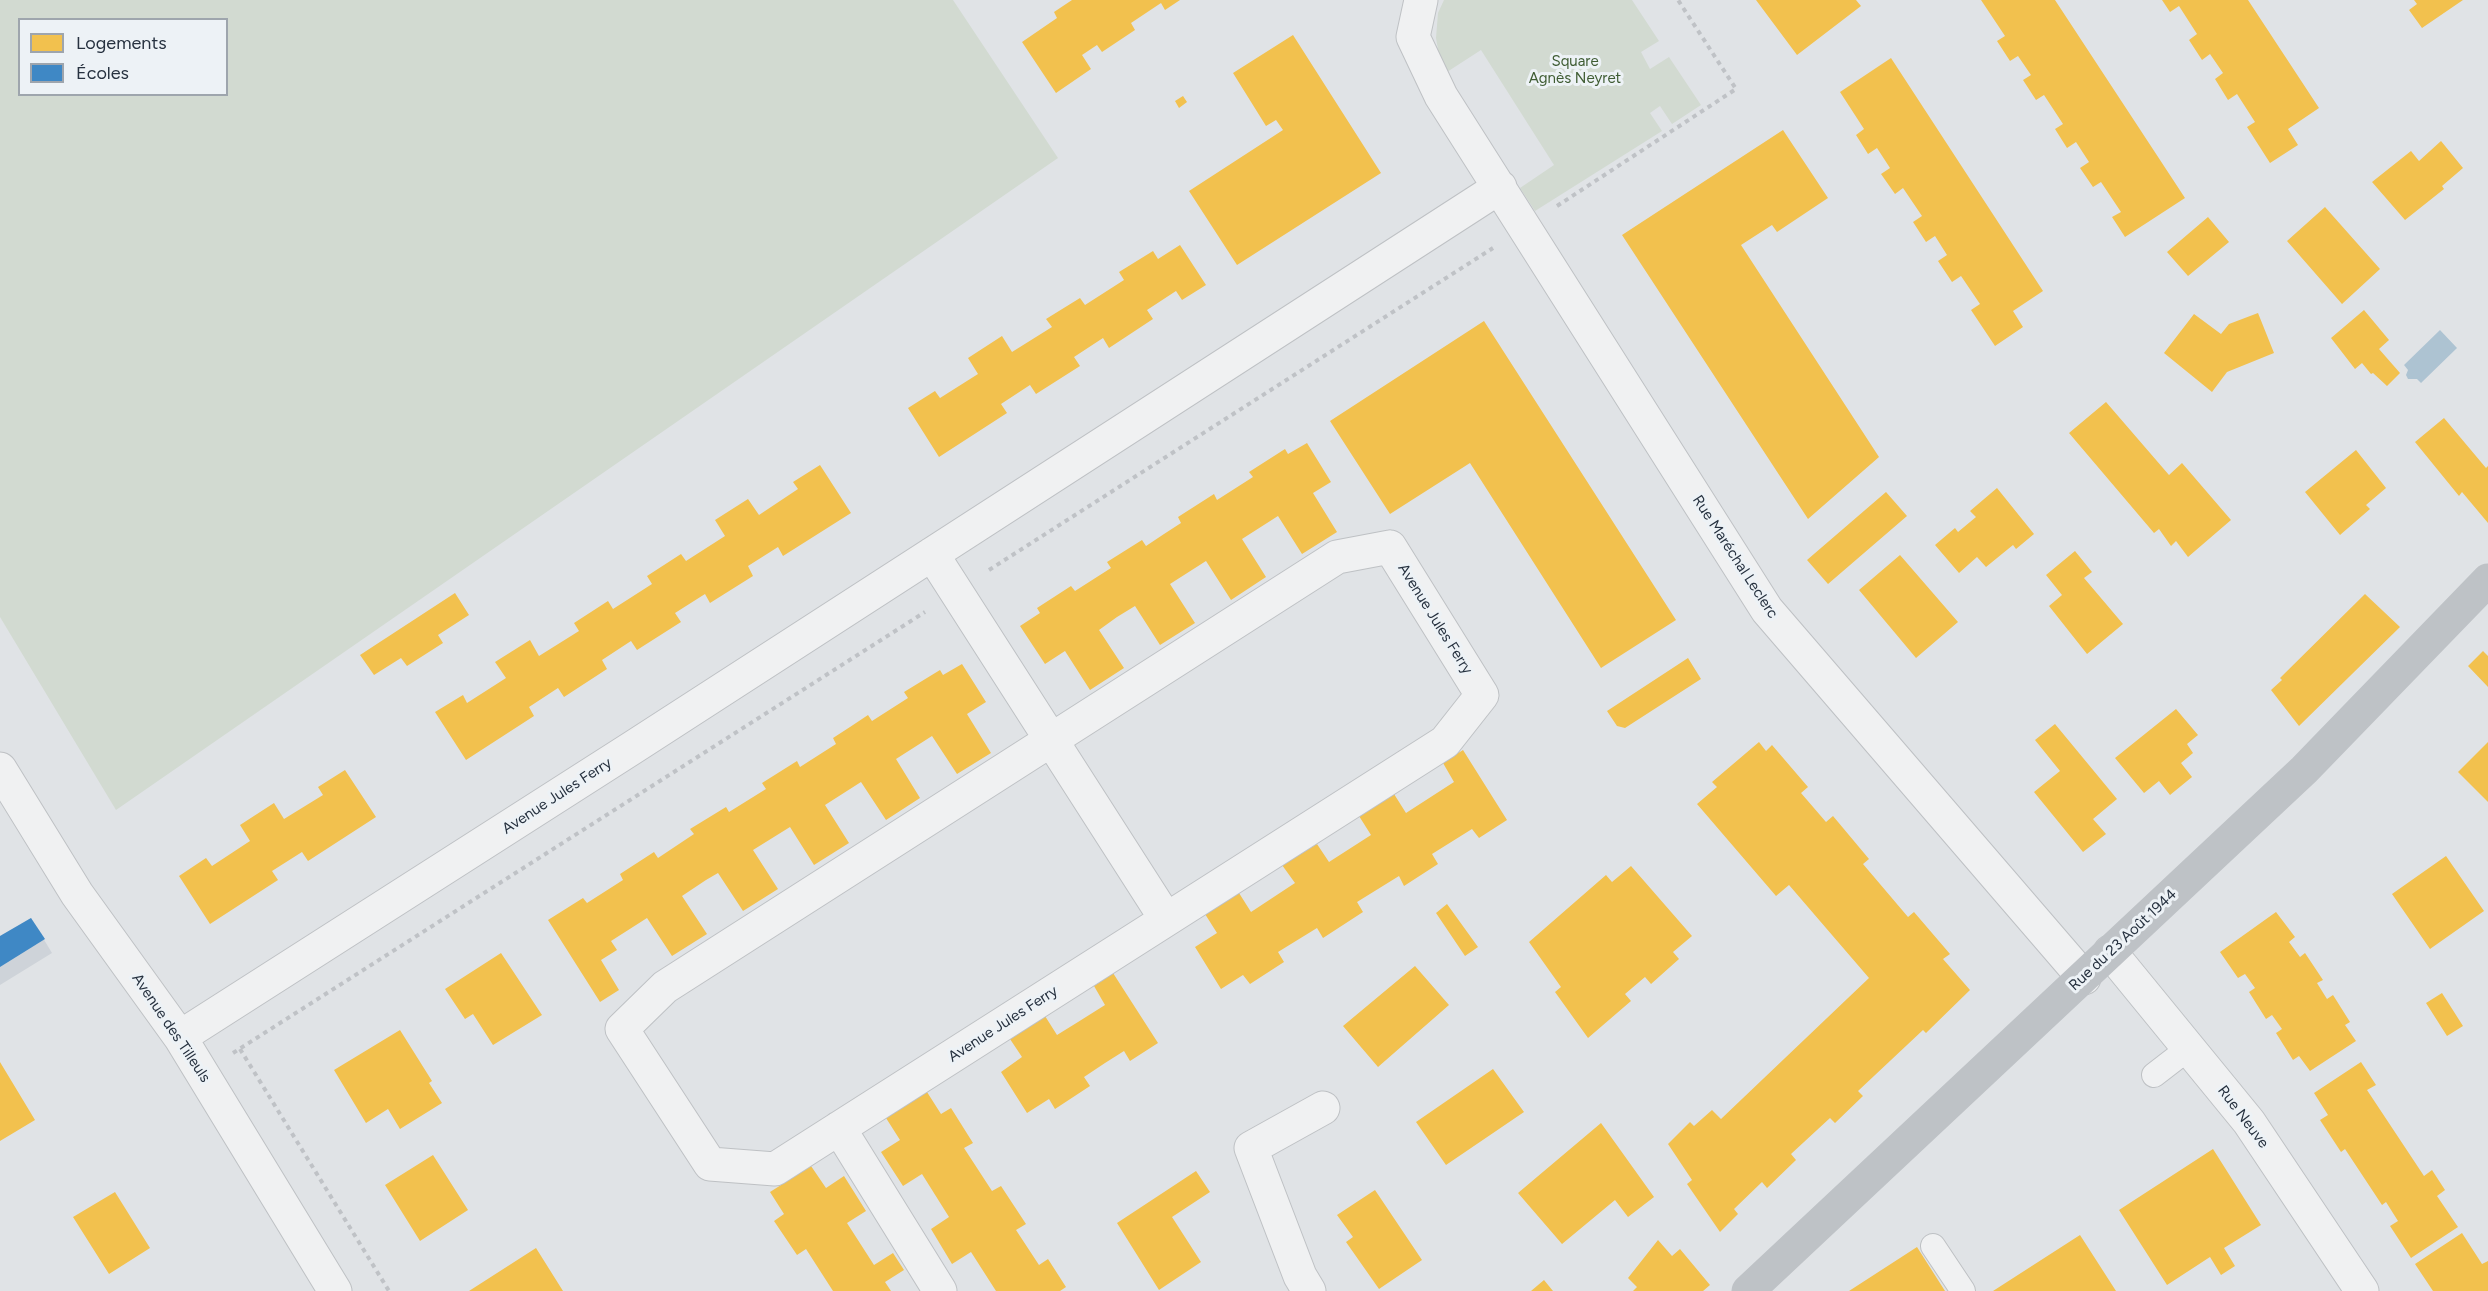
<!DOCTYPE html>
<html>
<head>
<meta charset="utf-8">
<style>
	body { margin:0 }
	#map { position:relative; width:2488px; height:1291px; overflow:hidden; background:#e0e3e6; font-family:Figtree,sans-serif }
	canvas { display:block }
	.legend { position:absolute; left:18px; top:18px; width:210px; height:78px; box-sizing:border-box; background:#edf2f6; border:2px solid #9ea5ad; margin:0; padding:8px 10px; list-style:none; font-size:18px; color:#273240 }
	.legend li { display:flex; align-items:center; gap:12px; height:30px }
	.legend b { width:30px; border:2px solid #9ea5ad }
</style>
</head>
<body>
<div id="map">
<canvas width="2488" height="1291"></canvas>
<ul class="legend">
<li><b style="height:16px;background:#f2c14e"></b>Logements</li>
<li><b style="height:16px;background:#3f88c5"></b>Écoles</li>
</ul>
</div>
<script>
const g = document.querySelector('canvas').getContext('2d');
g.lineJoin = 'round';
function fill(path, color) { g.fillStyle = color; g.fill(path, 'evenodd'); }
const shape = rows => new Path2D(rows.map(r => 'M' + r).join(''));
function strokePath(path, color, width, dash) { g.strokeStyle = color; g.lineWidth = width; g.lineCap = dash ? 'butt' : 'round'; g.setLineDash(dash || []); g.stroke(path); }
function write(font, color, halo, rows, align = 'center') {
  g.font = font + ' Figtree,sans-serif'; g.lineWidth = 6; g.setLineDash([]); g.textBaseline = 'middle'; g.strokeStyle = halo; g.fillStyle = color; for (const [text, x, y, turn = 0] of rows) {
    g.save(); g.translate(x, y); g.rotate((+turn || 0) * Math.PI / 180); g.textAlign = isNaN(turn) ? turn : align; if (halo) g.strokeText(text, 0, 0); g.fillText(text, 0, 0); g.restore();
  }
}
const built = shape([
	[31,918,52,953,0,985,0,936]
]);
const green = shape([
	[0,0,953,0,1058,158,116,810,0,617],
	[20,20,226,20,226,94,20,94],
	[1444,0,1632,0,1659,41,1641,52,1650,69,1669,57,1701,105,1672,124,1660,106,1650,113,1662,131,1535,211,1520,188,1554,165,1481,50,1447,72,1440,61,1436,38,1438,13]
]);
const water = shape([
	[2440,330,2457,348,2421,383,2417,379,2408,379,2406,375,2408,370,2404,365]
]);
const homes = shape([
	[1072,0,1180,0,1165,10,1161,3,1131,23,1135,30,1102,52,1097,45,1082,55,1091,69,1056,93,1022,42,1057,18,1054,12],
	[1756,0,1856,0,1861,6,1797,55],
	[1981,0,2055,0,2185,198,2125,237,2112,217,2121,212,2101,182,2093,187,2080,168,2089,162,2076,142,2067,148,2055,129,2063,124,2044,95,2036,100,2023,80,2031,75,2018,56,2010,61,1997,41,2005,36],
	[2162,0,2248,0,2319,108,2288,129,2298,145,2270,163,2247,127,2255,122,2237,94,2228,100,2215,79,2223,73,2210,54,2202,60,2189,40,2197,34,2179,6,2170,12],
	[2414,0,2463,0,2422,28,2409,10,2417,4],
	[1293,35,1381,173,1237,265,1189,191,1283,130,1276,120,1266,126,1233,73],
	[1891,58,2043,291,2013,311,2023,327,1995,346,1971,310,1980,304,1961,276,1952,282,1938,261,1947,255,1935,236,1926,242,1913,222,1922,216,1903,188,1895,194,1881,174,1890,168,1877,148,1868,154,1856,135,1864,129,1840,92],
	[1183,96,1187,102,1179,108,1175,101],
	[1783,130,1828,198,1777,232,1772,225,1741,245,1879,457,1808,519,1622,235],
	[2441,141,2463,168,2442,186,2444,189,2405,220,2372,182,2411,151,2419,161],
	[2325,207,2380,269,2342,304,2287,241],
	[2208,217,2229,242,2188,276,2167,252],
	[1180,245,1206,285,1182,300,1176,291,1147,310,1153,319,1109,348,1103,338,1074,357,1080,366,1036,394,1030,385,1001,404,1007,413,939,457,908,408,935,391,940,398,978,374,968,358,1002,336,1012,352,1052,327,1046,319,1080,298,1085,305,1124,280,1119,272,1153,251,1158,259],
	[2364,310,2389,340,2379,349,2400,373,2387,386,2373,373,2371,374,2362,363,2355,369,2331,338],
	[2258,313,2274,353,2227,372,2212,392,2164,353,2194,314,2221,334,2229,324],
	[1484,321,1676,620,1601,668,1470,463,1390,514,1330,421],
	[2106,402,2169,475,2182,463,2231,520,2188,557,2176,541,2171,546,2159,529,2154,533,2069,433],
	[2444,418,2486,468,2488,466,2488,523,2462,492,2459,496,2415,442],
	[1307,443,1331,482,1313,493,1337,532,1302,554,1278,516,1242,539,1266,577,1231,600,1206,561,1170,584,1195,623,1160,645,1135,606,1117,617,1099,630,1124,668,1090,690,1065,651,1045,664,1020,626,1040,613,1037,608,1071,586,1075,591,1111,568,1107,562,1142,540,1146,546,1164,534,1181,523,1178,517,1214,494,1217,500,1253,477,1249,472,1285,449,1288,454],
	[2356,450,2386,488,2366,505,2370,509,2340,535,2305,492],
	[820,465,851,513,783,556,778,547,748,566,753,576,710,603,705,594,675,613,681,622,637,650,631,641,602,660,607,669,564,697,558,688,529,707,534,716,466,760,435,712,463,695,467,703,506,678,495,662,530,640,539,656,579,631,574,623,608,601,613,609,652,584,647,576,681,554,686,561,725,536,715,520,748,499,759,515,798,489,793,482],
	[1997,488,2034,534,2016,549,2013,545,1986,567,1977,557,1959,573,1935,545,1955,528,1958,532,1976,517,1970,511],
	[1886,492,1907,516,1828,584,1807,560],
	[2075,551,2092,572,2084,578,2123,624,2087,654,2049,606,2062,595,2046,575],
	[1900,555,1958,622,1916,658,1859,590],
	[455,593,469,615,438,635,443,643,407,666,401,658,374,675,360,655],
	[2365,594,2400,627,2299,726,2271,690,2282,680,2280,678],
	[2483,651,2488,656,2488,687,2468,666],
	[1688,658,1701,679,1625,728,1617,726,1607,711],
	[962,664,986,702,967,714,991,753,957,774,932,736,896,759,920,798,886,820,861,782,825,805,849,843,814,865,790,827,753,850,778,889,743,911,718,873,706,880,682,896,707,934,672,956,647,918,611,941,617,950,601,960,619,990,600,1002,548,920,583,898,587,903,623,880,620,874,654,852,658,858,694,834,690,829,726,807,729,812,766,789,762,783,797,761,800,767,836,744,833,738,850,727,868,715,872,721,908,698,904,692,940,670,943,675],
	[2176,709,2198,735,2187,744,2193,753,2181,763,2192,777,2170,795,2159,781,2144,793,2115,758],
	[2055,724,2117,799,2093,819,2106,834,2083,852,2034,792,2060,771,2035,740],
	[1759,742,1766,751,1772,745,1808,787,1801,793,1826,822,1833,816,1869,859,1863,864,1908,917,1914,912,1950,954,1943,959,1970,990,1926,1033,1923,1030,1858,1091,1863,1096,1835,1123,1830,1118,1791,1154,1796,1160,1767,1188,1762,1182,1734,1209,1738,1214,1720,1232,1687,1184,1692,1180,1668,1144,1690,1122,1694,1126,1712,1110,1721,1119,1869,978,1789,885,1776,896,1697,804,1717,787,1712,782],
	[2488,742,2488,802,2458,772],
	[1463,750,1507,820,1479,838,1472,829,1432,854,1438,864,1404,886,1399,876,1357,902,1363,912,1323,938,1317,928,1278,952,1284,962,1250,984,1243,975,1221,989,1195,947,1217,933,1205,914,1239,893,1251,912,1295,883,1282,865,1317,844,1329,862,1371,835,1359,816,1394,794,1406,813,1454,782,1443,763],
	[345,770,376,817,308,861,302,852,272,871,278,880,210,924,179,876,206,858,212,866,250,841,240,825,274,803,284,819,323,795,318,787],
	[2446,856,2484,911,2430,949,2392,894],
	[1631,866,1692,936,1673,952,1679,959,1651,984,1645,977,1625,994,1631,1001,1588,1038,1555,992,1561,987,1529,942,1606,875,1612,882],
	[1447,904,1478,947,1465,956,1436,913],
	[2276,912,2295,937,2289,942,2300,957,2305,953,2323,980,2317,983,2327,999,2333,995,2350,1022,2345,1025,2356,1041,2310,1071,2299,1056,2293,1060,2276,1033,2282,1029,2272,1015,2266,1019,2249,992,2255,988,2245,974,2238,978,2220,952],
	[501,953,542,1015,493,1045,473,1014,465,1019,445,989],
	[1415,966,1449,1005,1378,1067,1343,1026],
	[1113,973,1158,1043,1130,1061,1124,1051,1105,1063,1084,1077,1090,1086,1055,1109,1049,1099,1027,1113,1001,1072,1022,1057,1010,1039,1045,1016,1057,1035,1078,1022,1105,1005,1094,986],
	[2442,993,2463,1026,2447,1036,2426,1003],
	[400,1030,432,1081,429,1083,442,1103,400,1129,388,1109,366,1123,334,1070],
	[0,1062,35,1120,0,1141],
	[2361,1062,2376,1085,2367,1090,2424,1176,2432,1170,2445,1190,2437,1196,2458,1227,2411,1258,2390,1226,2398,1221,2386,1202,2382,1205,2345,1149,2341,1152,2320,1120,2328,1115,2314,1093],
	[1493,1069,1524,1112,1446,1165,1416,1122],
	[927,1092,941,1114,951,1108,973,1143,964,1148,992,1191,1001,1186,1026,1224,1016,1230,1039,1265,1048,1259,1066,1287,1060,1291,996,1291,971,1252,952,1264,931,1229,949,1217,922,1174,903,1186,881,1152,900,1140,886,1118],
	[1601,1123,1654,1197,1628,1217,1615,1200,1562,1244,1518,1193],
	[2213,1149,2261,1225,2224,1248,2235,1266,2221,1275,2210,1257,2167,1285,2119,1210],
	[433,1155,468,1210,420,1241,385,1185],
	[811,1166,826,1188,844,1176,866,1211,847,1223,874,1265,893,1253,904,1270,885,1282,891,1291,833,1291,806,1249,797,1255,774,1221,784,1214,770,1192],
	[1196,1171,1210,1192,1172,1217,1201,1262,1159,1290,1117,1223],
	[1375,1190,1422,1260,1379,1289,1346,1242,1353,1237,1337,1215],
	[115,1192,150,1248,109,1274,73,1217],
	[2462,1233,2482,1264,2488,1261,2488,1291,2433,1291,2415,1264],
	[2080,1235,2116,1291,1993,1291],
	[1658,1240,1672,1256,1680,1249,1710,1285,1703,1291,1633,1291,1637,1287,1628,1278],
	[1917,1247,1945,1291,1849,1291],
	[536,1248,563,1291,469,1291],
	[1544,1280,1553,1291,1531,1291]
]);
const schools = shape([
	[31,918,45,939,0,967,0,936]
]);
const path = shape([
	[1557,206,1736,89,1678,0],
	[989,570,1493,248],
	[240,1049,389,1291],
	[233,1053,925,612]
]);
const service = shape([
	[2154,1075,2189,1048],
	[1933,1246,1963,1291]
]);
const minor = shape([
	[1421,0,1413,37,1441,96,1767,610,2084,978],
	[1390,547,1482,695,1445,742,775,1169,710,1164,622,1029,665,987,1337,557,1390,547],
	[932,554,1166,919],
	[0,769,77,894,180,1037,335,1291],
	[2110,952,2249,1122,2362,1291],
	[180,1037,632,748,1500,187],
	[839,1128,940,1291],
	[1309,1291,1300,1276,1251,1148,1323,1108]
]);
const secondary = shape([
	[1748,1291,2304,770,2488,580]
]);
const parkNames = [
	["Square",1575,62],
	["Agnès Neyret",1575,79]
];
const streetNames = [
	["Rue Maréchal Leclerc",1735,557,57],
	["Avenue Jules Ferry",1435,619,58],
	["Avenue Jules Ferry",557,796,-33],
	["Rue du 23 Août 1944",2123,940,-43],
	["Avenue Jules Ferry",1003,1024,-33],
	["Avenue des Tilleuls",171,1028,56],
	["Rue Neuve",2243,1117,53]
];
fill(built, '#ced3d9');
fill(green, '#d2dad1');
fill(water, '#adc3d2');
fill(homes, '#f2c14e');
fill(schools, '#3f88c5');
strokePath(service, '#bec1c4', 26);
strokePath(minor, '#bec1c4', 35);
strokePath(path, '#bfc2c6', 4, [4.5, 4.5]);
strokePath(service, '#f0f1f2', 24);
strokePath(minor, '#f0f1f2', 33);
strokePath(secondary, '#bec2c6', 33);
write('15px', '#3f5c33', '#edf2f6', parkNames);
write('15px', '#273240', '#edf2f6', streetNames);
</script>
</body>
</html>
